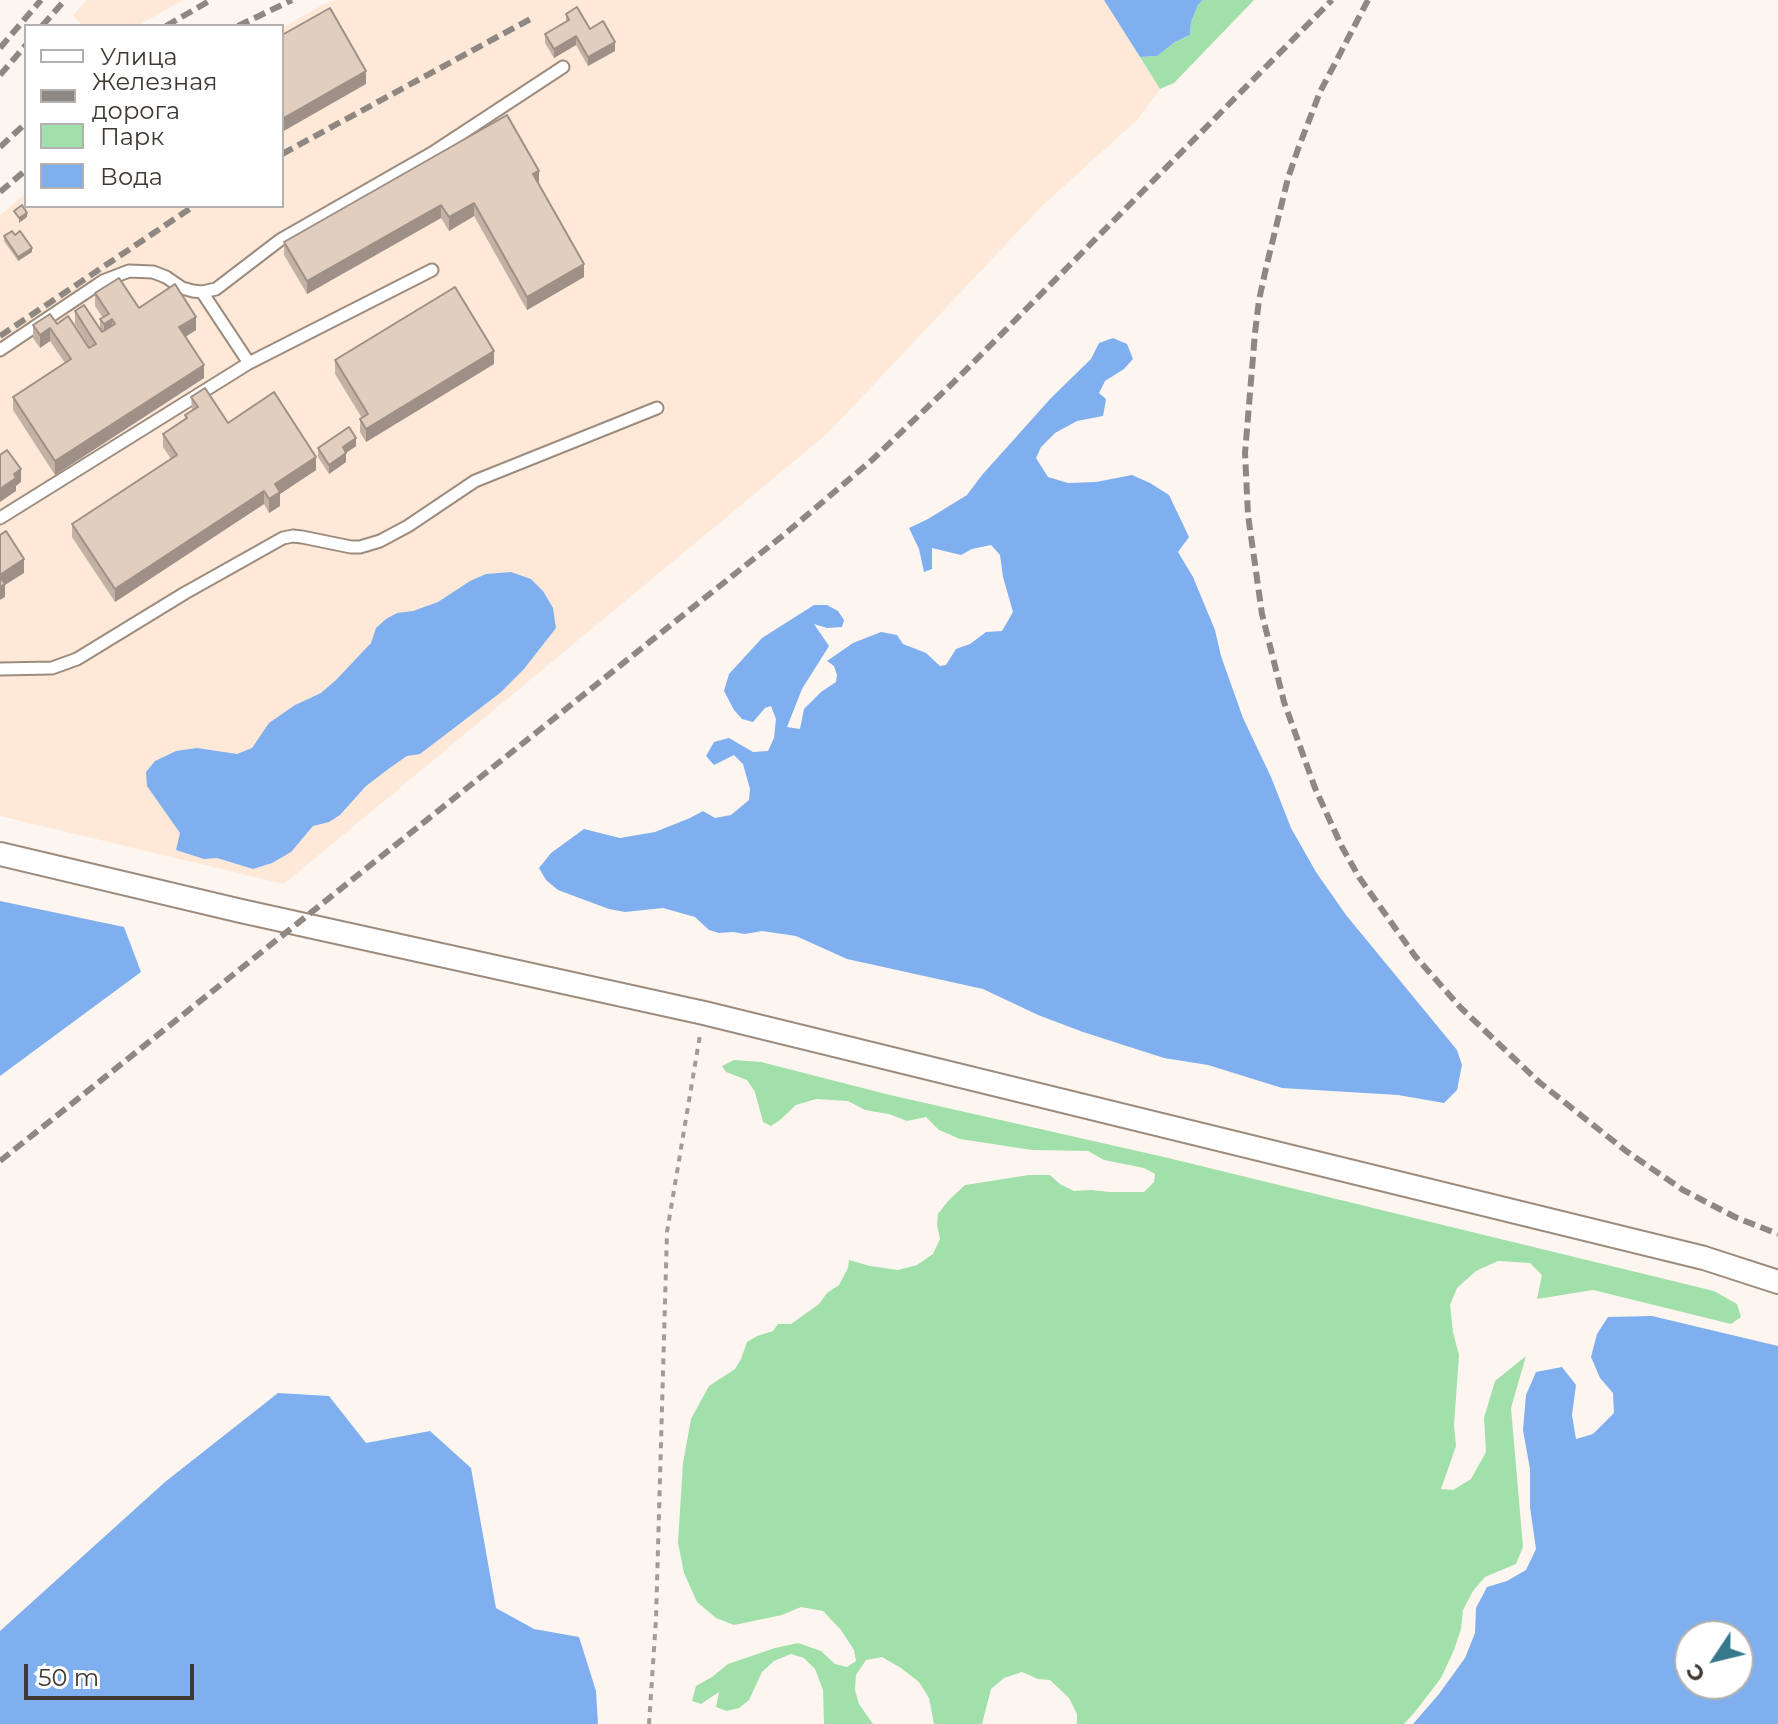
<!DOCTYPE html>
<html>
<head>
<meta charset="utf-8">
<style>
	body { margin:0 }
	#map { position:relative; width:1778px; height:1724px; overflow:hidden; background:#fdf5ef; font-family:Montserrat,sans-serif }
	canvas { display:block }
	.legend { position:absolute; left:24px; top:24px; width:260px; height:184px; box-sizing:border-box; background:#fff; border:2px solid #b3b0ad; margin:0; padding:10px 14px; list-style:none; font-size:24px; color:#403933 }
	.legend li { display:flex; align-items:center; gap:16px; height:40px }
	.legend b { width:40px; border:2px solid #b3b0ad }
	.north { position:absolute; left:1674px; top:1620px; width:80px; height:80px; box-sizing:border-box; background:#fff; border:2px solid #b3b0ad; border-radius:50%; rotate:235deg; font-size:22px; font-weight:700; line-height:32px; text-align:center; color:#403933 }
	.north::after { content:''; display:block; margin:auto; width:28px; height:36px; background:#37788b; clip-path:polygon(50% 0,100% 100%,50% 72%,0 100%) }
	.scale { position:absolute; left:24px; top:1664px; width:170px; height:36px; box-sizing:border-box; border:4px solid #403933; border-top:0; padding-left:10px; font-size:24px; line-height:28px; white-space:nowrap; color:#403933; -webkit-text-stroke:6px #fff; paint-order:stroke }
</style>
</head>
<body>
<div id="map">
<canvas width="1778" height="1724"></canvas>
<ul class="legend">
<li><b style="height:10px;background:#fff"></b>Улица</li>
<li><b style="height:10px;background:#8f8781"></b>Железная дорога</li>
<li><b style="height:22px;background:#a2e0ab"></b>Парк</li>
<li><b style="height:22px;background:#7fafee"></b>Вода</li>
</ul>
<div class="north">С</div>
<div class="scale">50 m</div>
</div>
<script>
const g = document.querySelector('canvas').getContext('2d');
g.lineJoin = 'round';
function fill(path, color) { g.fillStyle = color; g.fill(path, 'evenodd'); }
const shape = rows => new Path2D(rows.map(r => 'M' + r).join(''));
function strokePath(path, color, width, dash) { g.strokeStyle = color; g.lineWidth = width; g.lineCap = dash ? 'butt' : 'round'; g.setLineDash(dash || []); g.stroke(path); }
const built = shape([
	[87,0,183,0,137,26,83,26,73,15],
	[337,0,1104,0,1160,89,1138,119,1042,206,828,433,284,884,0,816,0,215,26,193,26,206,282,206,282,28,324,4]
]);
const green = shape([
	[1203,0,1254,0,1174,83,1160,89,1140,57,1157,56,1175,42,1190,35,1191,22,1198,5],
	[734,1060,761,1062,890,1095,1164,1157,1714,1291,1737,1304,1741,1317,1731,1324,1593,1290,1537,1299,1542,1275,1530,1263,1498,1261,1476,1271,1457,1288,1450,1305,1453,1332,1459,1355,1454,1425,1456,1446,1441,1489,1453,1490,1471,1479,1486,1452,1484,1418,1495,1381,1526,1356,1511,1408,1523,1547,1516,1564,1485,1577,1473,1591,1463,1610,1461,1629,1454,1650,1441,1678,1415,1712,1404,1724,1077,1724,1077,1714,1069,1698,1050,1680,1038,1679,1022,1672,1004,1678,991,1689,982,1724,934,1724,929,1698,919,1682,901,1668,882,1657,866,1660,856,1675,855,1690,859,1704,873,1724,824,1724,823,1690,815,1669,804,1658,791,1654,774,1661,762,1672,749,1700,739,1708,727,1711,716,1707,719,1692,701,1704,692,1701,696,1686,712,1677,728,1664,775,1648,798,1643,821,1651,835,1664,847,1667,856,1661,854,1650,841,1630,823,1611,801,1607,782,1615,734,1625,716,1618,697,1602,684,1573,678,1543,683,1463,691,1419,709,1386,735,1369,741,1359,747,1342,757,1336,773,1331,778,1324,791,1324,819,1304,827,1293,839,1285,848,1268,849,1260,870,1266,898,1270,917,1265,933,1254,940,1239,937,1225,938,1214,948,1201,965,1185,1029,1175,1050,1175,1060,1184,1074,1191,1091,1190,1110,1192,1144,1192,1154,1182,1155,1174,1144,1168,1104,1160,1088,1151,1032,1150,960,1139,939,1130,926,1117,907,1121,889,1114,865,1110,848,1101,816,1099,796,1105,780,1120,771,1126,763,1122,755,1092,747,1080,726,1072,722,1066]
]);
const water = shape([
	[1104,0,1203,0,1198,5,1191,22,1190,35,1175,42,1157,56,1140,57],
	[1113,338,1127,344,1133,359,1124,369,1105,381,1099,393,1106,399,1103,416,1077,421,1055,433,1041,447,1036,458,1048,477,1068,483,1096,482,1132,475,1150,483,1169,495,1189,537,1178,552,1193,577,1215,630,1221,656,1243,718,1271,777,1291,828,1316,872,1346,915,1457,1050,1462,1065,1457,1090,1444,1103,1398,1095,1282,1088,1208,1065,1164,1058,1083,1032,1038,1015,983,989,847,959,796,936,762,931,745,934,733,932,719,933,709,930,695,917,663,908,625,912,609,909,558,890,546,880,539,868,551,853,584,829,620,838,655,832,690,818,703,811,715,818,731,815,749,800,750,789,743,764,734,755,714,765,706,756,714,742,729,738,753,752,768,751,774,738,776,719,771,706,765,708,753,722,742,719,734,710,724,691,729,674,762,638,814,605,827,605,838,611,844,620,842,627,827,628,814,624,829,646,802,689,787,727,800,729,804,709,821,692,836,682,837,675,834,666,827,661,853,643,881,632,897,635,903,644,926,653,940,666,946,665,956,649,970,644,986,632,1002,631,1013,612,1003,577,1000,555,991,545,972,549,961,555,932,548,932,569,924,572,919,549,909,528,928,519,967,495,982,475,1051,398,1091,359,1099,343],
	[511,572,531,579,543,591,553,608,556,628,524,669,500,693,420,754,407,756,391,767,366,786,340,815,329,822,313,826,291,852,272,863,253,869,217,858,204,859,176,850,180,833,147,786,146,772,155,761,176,751,197,748,237,754,252,748,269,723,295,705,321,693,336,680,371,643,376,628,386,619,397,613,413,611,438,602,470,581,486,574],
	[0,901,124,927,141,972,0,1076],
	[1652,1316,1778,1346,1778,1724,1413,1724,1439,1694,1465,1658,1475,1633,1476,1608,1487,1587,1507,1581,1526,1570,1536,1549,1530,1507,1530,1469,1523,1430,1526,1395,1536,1372,1562,1367,1576,1385,1572,1415,1576,1439,1593,1434,1614,1413,1613,1393,1600,1378,1591,1357,1597,1334,1608,1317],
	[1690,1636,1738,1636,1738,1684,1690,1684],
	[278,1393,329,1396,366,1443,430,1431,471,1468,496,1608,534,1629,579,1637,596,1691,598,1724,0,1724,0,1631,165,1482]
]);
const path = shape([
	[649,1724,656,1619,667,1232,700,1035]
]);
const lane = shape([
	[202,292,249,363],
	[0,350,103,281,129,271,153,272,166,277,182,288,193,291,202,292,216,289,280,240,432,153,563,67],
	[0,518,249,363,432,270],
	[0,669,52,668,77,659,185,593,283,538,293,536,302,537,351,547,360,547,380,541,408,526,475,481,657,408]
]);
const street = shape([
	[0,854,241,911,704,1013,1704,1258,1778,1282]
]);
const rail = shape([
	[1368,0,1320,92,1298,149,1288,178,1266,268,1259,300,1255,333,1245,453,1248,515,1262,614,1284,702,1315,788,1342,847,1359,877,1415,956,1461,1008,1539,1082,1626,1151,1683,1190,1735,1217,1778,1234],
	[42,26,65,0],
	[166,26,211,0],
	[238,26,292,0],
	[0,48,41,0],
	[0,75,26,45],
	[0,147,26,123],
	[282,154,534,17],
	[0,192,26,170],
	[0,336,194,206],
	[0,1161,786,533,872,460,958,378,1332,0]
]);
const wall = shape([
	[566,14,590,29,615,51,588,66,576,45,554,58,545,43,545,34,566,22],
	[507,115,539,185,584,277,527,310,474,216,449,231,441,218,307,294,284,255,284,242],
	[4,236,32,252,18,261,4,241],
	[95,293,196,330,185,337,204,378,55,475,13,410,13,397,65,363,50,341,40,348,33,338,33,325,57,324,90,348,75,324,75,311,100,330,100,319,103,318,95,306],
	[335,360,494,364,366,442,360,432,360,419,362,418,335,374],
	[191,397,228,423,316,470,280,494,280,506,269,513,264,504,115,602,72,537,72,524,171,459,163,447,163,434,185,419,185,415,192,411],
	[356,446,346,453,346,462,329,474,318,457,318,448]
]);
const shadedWall = shape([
	[576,36,576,45,554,58,554,49],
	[615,42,615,51,588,66,588,57],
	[366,71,366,84,282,132,282,119],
	[539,171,539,184,533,174],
	[474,203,474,216,449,231,449,217],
	[441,205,441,218,307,294,307,281],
	[27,213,27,217,19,223,19,218],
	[32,248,32,252,18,261,18,257],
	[584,264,584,277,527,310,527,297],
	[196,317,196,330,179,341,179,327],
	[112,319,112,333,104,338,104,324],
	[50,328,50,341,40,348,40,335],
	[494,351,494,364,366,442,366,429],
	[204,365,204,378,55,475,55,461],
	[356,438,356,446,346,453,346,462,329,474,329,465,343,447],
	[316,457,316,470,280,494,280,506,269,513,269,499,275,484],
	[21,469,21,482,16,486,16,491,0,502,0,489,14,474],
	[264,491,264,504,115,602,115,589],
	[24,559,24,573,5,585,5,597,0,600,0,575]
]);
const building = shape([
	[577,7,590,29,603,21,615,42,588,57,576,36,554,49,545,34,569,20,566,14,577,7],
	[330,8,366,71,282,119,282,35,330,8],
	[507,115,539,171,533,174,584,264,527,297,474,203,449,217,441,205,307,281,284,242,507,115],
	[22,205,27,213,19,218,14,211,22,205],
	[12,231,15,235,20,231,32,248,18,257,4,236,12,231],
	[119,278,139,308,175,284,196,317,179,327,204,365,55,461,13,397,71,359,50,328,40,335,33,325,50,314,57,324,68,316,89,348,96,344,75,311,84,305,102,332,115,324,112,319,104,324,100,319,109,314,95,293,119,278],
	[455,287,494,351,366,429,360,419,368,414,335,360,455,287],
	[205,388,228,423,274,392,316,457,275,484,280,492,269,499,264,491,115,589,72,524,177,455,163,434,187,418,185,415,198,407,191,397,205,388],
	[349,427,356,438,343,447,346,453,329,465,318,448,349,427],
	[7,450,21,469,14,474,16,478,0,489,0,455,7,450],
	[6,531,24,559,0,575,0,535,6,531],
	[0,577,5,584,0,587,0,577]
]);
fill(built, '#fee9d9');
fill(green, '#a2e0ab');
fill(water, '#7fafee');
strokePath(lane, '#9d8c7e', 15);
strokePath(street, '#9d8c7e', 26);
strokePath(path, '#a39c96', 4, [6, 6]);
strokePath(lane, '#fff', 11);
strokePath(street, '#fff', 22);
strokePath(rail, '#8f8781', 6, [12, 6]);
fill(wall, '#c2b1a4');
fill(shadedWall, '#9e9086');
fill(building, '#e1cebf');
strokePath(building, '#9e9086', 2);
</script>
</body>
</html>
